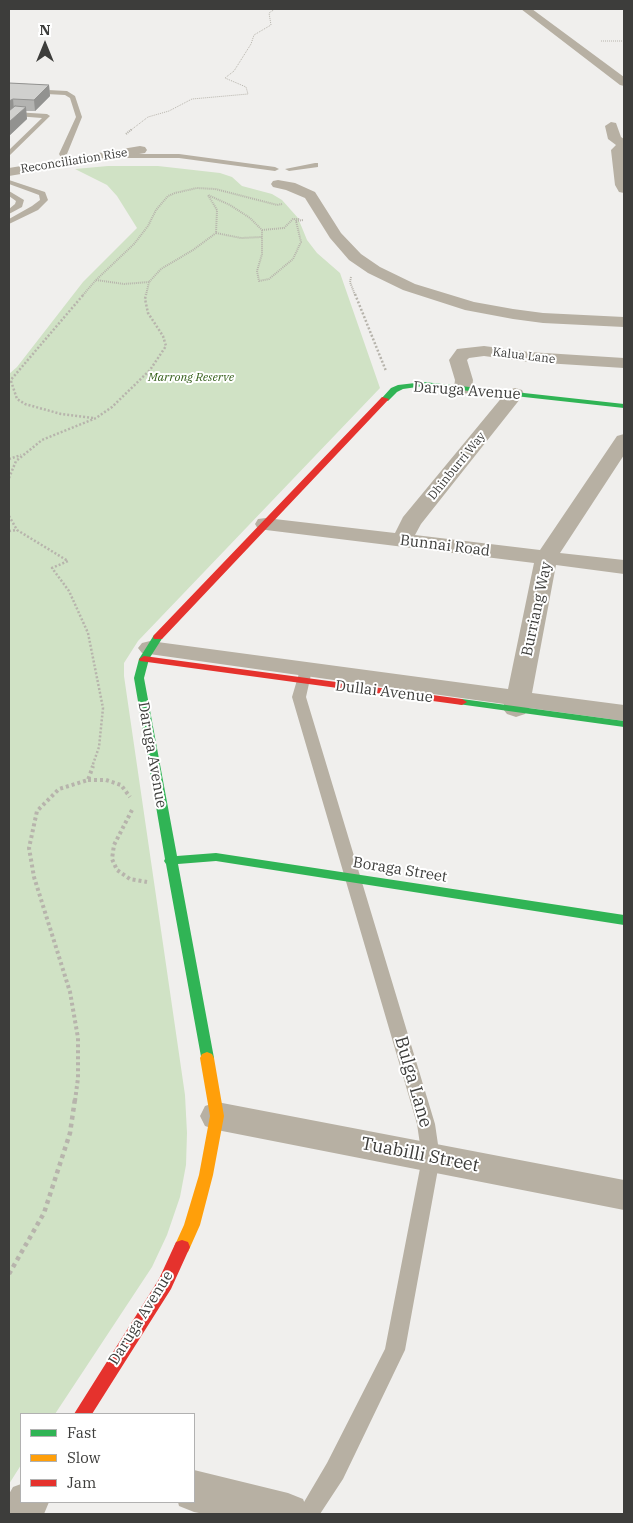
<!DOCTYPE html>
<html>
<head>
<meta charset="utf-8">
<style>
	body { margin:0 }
	#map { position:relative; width:633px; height:1523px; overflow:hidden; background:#f0efed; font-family:"IBM Plex Serif",serif }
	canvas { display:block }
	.frame { position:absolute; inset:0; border:10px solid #3d3d3b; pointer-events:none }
	.legend { position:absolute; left:20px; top:1413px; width:175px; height:90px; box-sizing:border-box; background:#fff; border:1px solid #b1b1b1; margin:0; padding:6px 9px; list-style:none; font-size:15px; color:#3d3d3b }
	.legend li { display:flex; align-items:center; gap:10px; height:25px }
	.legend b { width:25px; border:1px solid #b1b1b1 }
	.north { position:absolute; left:20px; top:20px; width:50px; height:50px; -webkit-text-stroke:4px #fff; paint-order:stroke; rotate:0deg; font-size:14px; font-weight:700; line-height:20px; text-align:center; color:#3d3d3b }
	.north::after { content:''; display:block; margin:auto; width:18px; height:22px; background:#3d3d3b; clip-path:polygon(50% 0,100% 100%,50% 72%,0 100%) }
</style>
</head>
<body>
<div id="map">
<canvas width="633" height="1523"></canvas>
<div class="frame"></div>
<ul class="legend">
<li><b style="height:6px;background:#30b455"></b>Fast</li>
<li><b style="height:6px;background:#ff9f0a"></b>Slow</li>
<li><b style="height:6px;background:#e5322d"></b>Jam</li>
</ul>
<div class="north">N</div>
</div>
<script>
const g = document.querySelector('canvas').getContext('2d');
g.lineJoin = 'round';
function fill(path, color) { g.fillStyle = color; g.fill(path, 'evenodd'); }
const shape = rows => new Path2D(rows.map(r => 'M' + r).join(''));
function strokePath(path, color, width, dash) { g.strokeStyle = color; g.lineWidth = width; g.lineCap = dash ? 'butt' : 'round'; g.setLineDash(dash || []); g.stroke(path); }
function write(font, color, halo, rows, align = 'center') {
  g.font = font + ' "IBM Plex Serif",serif'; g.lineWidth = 4; g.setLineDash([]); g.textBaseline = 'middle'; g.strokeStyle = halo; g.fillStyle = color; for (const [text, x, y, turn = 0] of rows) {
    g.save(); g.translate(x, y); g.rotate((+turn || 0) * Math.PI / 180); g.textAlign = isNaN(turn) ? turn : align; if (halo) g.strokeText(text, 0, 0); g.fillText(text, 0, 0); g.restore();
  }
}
const green = shape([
	[108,166,158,166,220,173,232,177,242,186,272,194,282,200,298,218,307,240,317,253,340,273,380,388,138,641,124,663,124,676,185,1095,187,1133,186,1165,180,1197,167,1235,152,1267,55,1414,21,1414,21,1465,9,1484,9,374,17,367,83,282,137,228,117,196,107,185,75,169]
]);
const pathFar4 = shape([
	[601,41,624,41],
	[131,130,148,117,169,111,192,99,248,94,246,87,225,78,234,71,251,44,254,35,271,25,269,13,275,9]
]);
const pathFar3 = shape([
	[126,134,132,129],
	[262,230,284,228,293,219,300,219],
	[216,233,241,238,262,237],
	[351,277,350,282,355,295],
	[96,280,134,244,148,226,156,210,168,196,175,193,197,188,215,189,277,205,282,204],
	[83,295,96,280,124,284,149,282],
	[146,295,149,282,161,269,193,250,216,233,217,210,208,195,230,205,250,218,262,230,262,254,257,271,259,281,269,279,293,259,301,242,296,221,303,220]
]);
const pathFar2 = shape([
	[355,294,386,371],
	[11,381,17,399,25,404,61,414,94,418],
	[9,382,84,294],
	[9,459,21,455],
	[9,478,16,461,42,440,96,418,112,407,150,370,166,346,163,336,148,313,145,299,146,294],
	[9,516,17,530,68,561,52,568,69,591,88,633,103,708,99,747,92,767],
	[9,531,17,530]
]);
const pathFar1 = shape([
	[88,780,106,780,121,785,130,797],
	[132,810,114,845,112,859,117,870,130,879,147,882],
	[75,1101,78,1078,78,1038,70,992,34,877,29,848,37,811,59,789,88,780,93,766]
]);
const path = shape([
	[9,1274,44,1213,70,1133,75,1099]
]);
const lane = shape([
	[9,88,67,91,75,96,82,117,67,154,70,163,64,163,59,154,76,117,70,98,65,95,9,92,9,88],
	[14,112,47,114,50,116,9,156,9,150,42,118,16,116,9,122,9,116,14,112],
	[115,154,179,154,275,167,279,169,275,171,179,158,115,158,115,154],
	[315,163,318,163,318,167,289,171,285,169,315,163],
	[9,180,45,192,48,200,38,210,9,224,9,219,32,206,40,200,39,195,31,192,9,184,9,180],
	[9,191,24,200,22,207,9,214,9,209,15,204,16,201,9,196,9,191],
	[306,666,312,670,306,697,435,1124,440,1158,405,1350,343,1479,320,1514,297,1514,327,1463,385,1349,422,1158,417,1124,292,697,300,670,306,666]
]);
const street = shape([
	[521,9,532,9,624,77,624,86,620,85,521,9],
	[611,122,616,123,621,137,624,139,624,193,619,192,615,185,611,150,616,145,608,139,605,126,611,122],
	[140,146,145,147,147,150,145,153,9,176,9,168,140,146],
	[278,180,295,183,315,192,341,233,361,254,380,267,415,284,474,302,513,309,543,313,624,317,624,327,543,323,513,319,465,310,403,290,368,273,349,260,330,238,305,198,286,190,273,187,271,184,273,181,278,180],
	[484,346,529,352,624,358,624,368,529,362,484,356,469,358,467,360,473,380,472,389,470,393,463,395,456,393,454,389,455,380,449,360,457,349,484,346],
	[515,388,522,390,524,394,421,524,415,535,540,550,617,436,624,434,624,455,560,553,624,560,624,574,556,565,532,693,624,705,624,721,529,708,525,714,516,717,507,714,503,709,504,704,142,653,138,648,142,643,150,641,508,689,534,563,266,530,258,529,255,524,258,519,266,518,395,533,403,517,508,390,515,388],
	[217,1102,624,1180,624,1210,217,1130,205,1126,200,1116,205,1106,217,1102],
	[194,1470,288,1493,303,1499,309,1514,204,1514,194,1512,179,1506,178,1502,194,1502,194,1470],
	[21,1484,21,1502,49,1502,44,1514,9,1514,9,1494,13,1487,21,1484]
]);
const fast = shape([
	[424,382,624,404,624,408,424,386,403,389,397,392,388,401,381,399,391,388,398,385,424,382],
	[158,634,163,637,149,659,144,678,177,856,216,853,624,915,624,925,216,861,178,864,214,1058,212,1062,207,1064,202,1062,166,864,164,861,165,859,134,678,139,659,154,635,158,634],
	[462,699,624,721,624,727,458,704,457,702,462,699]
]);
const slow = shape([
	[207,1052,212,1054,214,1058,224,1116,213,1175,200,1225,188,1252,182,1254,176,1252,174,1247,184,1225,199,1175,210,1116,200,1058,202,1054,207,1052]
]);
const jam = shape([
	[382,397,389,399,162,639,154,639,153,637,154,635,382,397],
	[144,656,462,699,467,702,462,705,140,661,139,659,144,656],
	[182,1240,188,1242,190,1247,171,1289,92,1414,74,1414,159,1279,176,1242,182,1240]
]);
const wall = shape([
	[9,83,49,85,50,96,35,111,26,111,27,119,9,136]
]);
const shadedWall = shape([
	[49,85,50,96,35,111,34,100],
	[13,99,14,110,9,114,9,101],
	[26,107,27,119,9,136,9,122]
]);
const building = shape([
	[9,83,49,85,34,100,13,99,9,101,9,83],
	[15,106,26,107,9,122,9,111,15,106]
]);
const farStreetnames = [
	["Reconciliation Rise",74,161,-9],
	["Kalua Lane",524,356,7],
	["Dhinburri Way",457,466,-51]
];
const farParknames = [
	["Marrong Reserve",191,378]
];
const streetNames = [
	["Daruga Avenue",467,391,4],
	["Bunnai Road",445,546,7],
	["Burriang Way",537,609,-78],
	["Dullai Avenue",384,692,7],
	["Daruga Avenue",152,755,80],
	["Boraga Street",400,870,9],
	["Daruga Avenue",141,1318,-58]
];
const nearStreetnames = [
	["Bulga Lane",413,1082,74],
	["Tuabilli Street",420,1155,11]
];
fill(green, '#d0e2c5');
strokePath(pathFar4, '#b7b4ac', 1, [1, 1]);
strokePath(pathFar3, '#b7b4ac', 2, [1, 1]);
strokePath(pathFar2, '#b7b4ac', 2.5, [2, 2]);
strokePath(pathFar1, '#b7b4ac', 4, [3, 3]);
strokePath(path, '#b7b4ac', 4.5, [4, 4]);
fill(lane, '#b7b0a3');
fill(street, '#b7b0a3');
fill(fast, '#30b455');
fill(slow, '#ff9f0a');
fill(jam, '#e5322d');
fill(wall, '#b3b3b1');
fill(shadedWall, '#929290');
fill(building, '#d0d0ce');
strokePath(building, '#929290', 1);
write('12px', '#3d3d3b', '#fff', farStreetnames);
write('italic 12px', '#36601c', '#fff', farParknames);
write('15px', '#3d3d3b', '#fff', streetNames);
write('18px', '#3d3d3b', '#fff', nearStreetnames);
</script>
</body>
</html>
